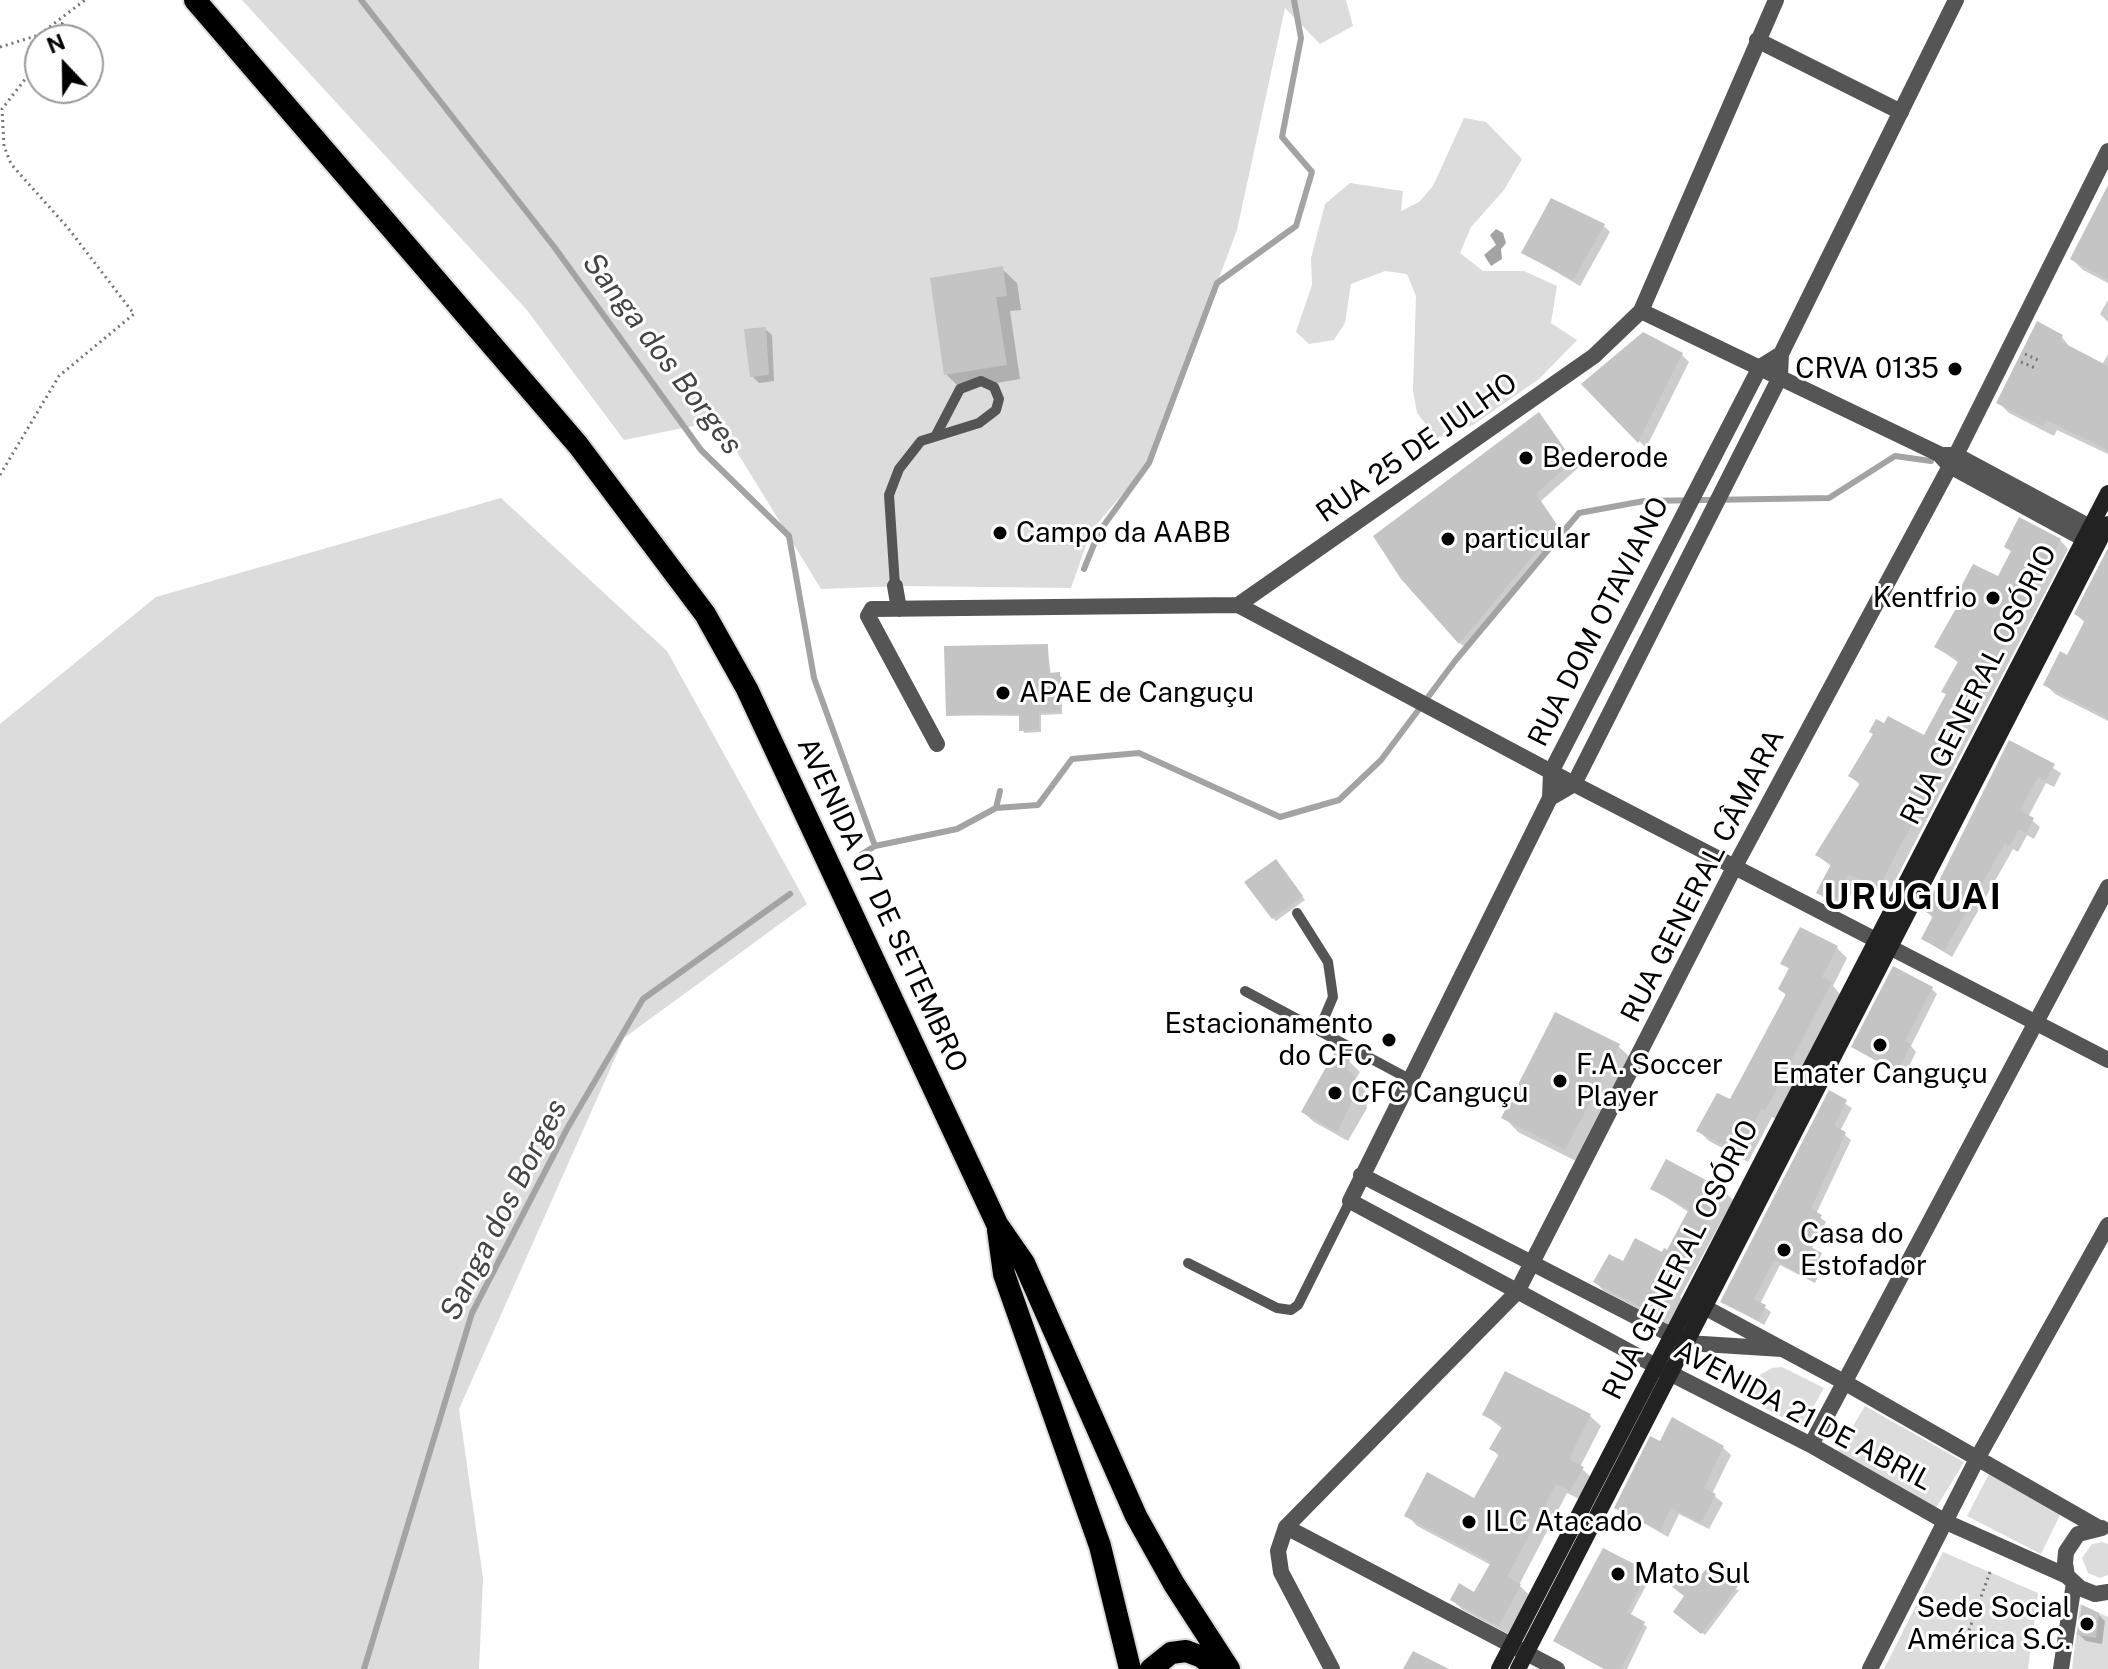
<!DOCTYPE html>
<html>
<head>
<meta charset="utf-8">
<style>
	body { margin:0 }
	#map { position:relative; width:2108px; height:1669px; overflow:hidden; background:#fff; font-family:"Public Sans",sans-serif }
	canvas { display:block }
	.north { position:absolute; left:24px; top:24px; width:80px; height:80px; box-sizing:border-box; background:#fff; border:2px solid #999; border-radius:50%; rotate:338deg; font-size:22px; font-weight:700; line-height:32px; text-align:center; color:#000 }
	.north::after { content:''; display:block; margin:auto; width:28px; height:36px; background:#000; clip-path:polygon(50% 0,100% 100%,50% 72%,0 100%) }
</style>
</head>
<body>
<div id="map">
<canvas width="2108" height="1669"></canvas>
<div class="north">N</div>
</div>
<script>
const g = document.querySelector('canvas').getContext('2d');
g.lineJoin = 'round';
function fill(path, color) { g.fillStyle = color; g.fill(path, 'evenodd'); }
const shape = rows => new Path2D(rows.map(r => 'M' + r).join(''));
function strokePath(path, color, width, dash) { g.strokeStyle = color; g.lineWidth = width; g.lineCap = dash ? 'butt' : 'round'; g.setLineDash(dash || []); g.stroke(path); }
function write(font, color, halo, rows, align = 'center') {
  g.font = font + ' "Public Sans",sans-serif'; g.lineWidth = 6; g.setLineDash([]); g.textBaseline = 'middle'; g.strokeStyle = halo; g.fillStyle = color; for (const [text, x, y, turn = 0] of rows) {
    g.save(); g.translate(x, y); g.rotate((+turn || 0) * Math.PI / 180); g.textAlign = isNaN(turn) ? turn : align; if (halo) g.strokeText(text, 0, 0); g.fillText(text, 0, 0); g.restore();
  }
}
const green = shape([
	[242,0,1346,0,1353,26,1320,44,1285,8,1237,230,1149,463,1091,531,1071,588,904,586,821,589,718,421,624,440,526,309],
	[1464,118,1486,122,1522,159,1504,190,1471,227,1460,253,1483,271,1524,271,1557,286,1551,323,1577,340,1539,379,1473,425,1437,438,1417,413,1413,391,1416,296,1407,274,1385,271,1351,284,1345,323,1334,340,1309,344,1296,332,1312,285,1311,258,1325,204,1350,183,1403,191,1401,211,1419,202,1433,186],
	[501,498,667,651,807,904,624,1038,459,1409,483,1578,479,1669,0,1669,0,724,156,597],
	[1782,1367,1824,1388,1802,1427,1760,1406,1756,1399,1754,1391,1760,1375,1772,1368],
	[1865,1406,1964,1462,1936,1508,1838,1451],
	[1990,1472,2060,1515,2041,1554,1967,1516],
	[2102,1542,2108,1544,2108,1575,2100,1578,2088,1573,2082,1558,2092,1544],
	[1943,1552,2038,1593,2028,1669,1884,1669],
	[2080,1604,2108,1617,2108,1669,2072,1669]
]);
const water = shape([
	[1496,229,1503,233,1506,243,1501,249,1502,259,1491,266,1484,255,1496,245,1490,235]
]);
const shadow = shape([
	[2108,189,2108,283,2083,270,2072,259],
	[1604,226,1610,232,1580,286,1524,253],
	[1002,269,1017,283,1021,310,1010,311,1020,379,961,389,946,374],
	[2108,300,2108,322,2100,314],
	[2038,324,2062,337,2072,350,2102,365,2108,354,2108,454,2057,430,2054,436,2009,413,1998,402],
	[765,329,772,335,774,381,759,383,752,376],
	[1682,355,1689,362,1646,448,1584,385],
	[1545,421,1578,468,1541,501,1562,533,1466,648,1460,643],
	[2060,540,2068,549,1887,896,1858,881,1843,909,1827,901,1818,892,1832,867,1817,855,1861,786,1851,776,1925,738,1948,696,1959,663,1936,647,1998,579,2012,552,2007,547],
	[2108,562,2108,721,2055,694,2045,684,2068,657,2085,623,2076,614],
	[1047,646,1051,675,1062,677,1062,714,1041,715,1041,732,1024,733,1021,716,948,715],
	[2010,742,2061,773,2054,787,2046,783,2028,817,2040,827,2034,839,2027,835,2018,852,2013,849,1952,957,1923,939,1934,919,1926,911],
	[1278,864,1305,900,1276,921,1273,918],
	[1801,929,1837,948,1847,958,1833,986,1840,994,1776,1119,1772,1117,1748,1162,1709,1141,1699,1131,1731,1102,1787,996,1780,989,1790,970,1783,963],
	[1931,988,1937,994,1911,1046,1916,1052,1904,1076,1853,1046],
	[1618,1046,1633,1060,1580,1163,1518,1132,1504,1117],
	[1349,1061,1360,1072,1355,1080,1365,1090,1367,1108,1348,1141,1314,1122,1303,1112],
	[1829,1093,1852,1108,1840,1131,1851,1140,1816,1214,1826,1222,1811,1250,1826,1261,1815,1283,1780,1265,1760,1304,1771,1312,1764,1325,1722,1301],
	[1652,1188,1724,1191,1733,1200,1680,1297,1682,1299,1670,1325,1604,1291,1595,1282,1623,1264,1668,1252,1690,1213],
	[1506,1373,1590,1416,1601,1426,1580,1467,1593,1479,1581,1500,1567,1493,1519,1585,1530,1596,1510,1635,1463,1610,1452,1600,1475,1594,1491,1565,1417,1526,1407,1515,1475,1500,1500,1457,1492,1449,1503,1429,1485,1415],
	[1660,1444,1723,1448,1731,1455,1712,1494,1723,1503,1709,1529,1679,1514,1668,1537,1616,1507],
	[1647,1572,1651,1576,1630,1616,1647,1627,1627,1669,1604,1669,1555,1641],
	[1697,1583,1739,1590,1705,1635,1678,1615],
	[2098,1614,2105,1621,2102,1644,2086,1641,2079,1635]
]);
const stream = shape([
	[361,0,555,248,701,450,789,536,814,678,875,846,862,854],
	[1084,569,1099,532,1149,463,1217,283,1296,226,1312,172,1282,137,1301,38,1294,0],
	[996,808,1038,805,1072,759,1139,753,1280,817,1339,800,1381,760,1455,661,1579,513,1644,501,1829,498,1895,456,1931,461],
	[875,846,957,829,996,808,1000,791],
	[364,1669,472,1313,568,1127,643,999,790,894]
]);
const building = shape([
	[2108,185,2108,280,2070,259],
	[1551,198,1605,224,1573,280,1521,253],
	[1003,266,1007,296,996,297,1007,365,944,375,930,278],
	[2037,321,2063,335,2060,341,2108,366,2108,450,2046,420,2043,426,1996,403],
	[766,327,769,375,750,377,744,329],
	[1643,332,1683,353,1638,443,1581,384],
	[1539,412,1573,461,1536,494,1558,526,1459,644,1401,579,1373,536],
	[2019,517,2061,539,1878,889,1849,874,1834,902,1816,893,1831,864,1815,855,1860,783,1848,776,1873,734,1869,732,1876,719,1884,723,1888,716,1924,735,1946,694,1941,692,1959,660,1934,647,1958,605,1953,602,1973,564,1998,576,2011,551,2004,547],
	[2108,548,2108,718,2043,685,2060,651,2067,655,2085,620,2074,614],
	[1048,644,1049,673,1060,672,1061,712,1039,713,1039,730,1019,731,1019,714,946,716,944,646],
	[2009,740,2055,764,2046,781,2038,777,2020,810,2034,818,2026,833,2019,829,2010,846,2005,843,1944,951,1921,939,1933,916,1924,911],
	[1276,859,1303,896,1272,919,1244,882],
	[1800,927,1838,946,1822,977,1832,982,1765,1111,1762,1108,1738,1153,1696,1131,1717,1093,1730,1099,1786,994,1778,989,1789,968,1780,964],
	[1893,966,1933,987,1905,1041,1911,1044,1897,1072,1851,1047],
	[1555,1012,1620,1044,1565,1150,1501,1118],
	[1335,1051,1350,1060,1346,1068,1355,1077,1358,1089,1337,1132,1301,1112],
	[1829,1090,1847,1100,1834,1126,1846,1132,1811,1209,1822,1215,1805,1244,1822,1253,1809,1279,1774,1260,1754,1299,1766,1305,1758,1321,1720,1302],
	[1666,1159,1725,1190,1671,1287,1674,1288,1660,1317,1593,1282,1609,1254,1623,1261,1635,1238,1662,1252,1664,1248,1667,1250,1689,1209,1650,1189],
	[1505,1371,1591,1414,1569,1459,1584,1467,1570,1491,1556,1484,1507,1577,1521,1584,1499,1626,1450,1600,1459,1583,1474,1592,1491,1562,1404,1516,1427,1472,1474,1498,1499,1454,1489,1449,1503,1425,1482,1415],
	[1672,1417,1724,1446,1704,1488,1716,1494,1701,1523,1671,1508,1660,1531,1614,1508,1650,1436,1660,1441],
	[1603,1548,1648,1571,1627,1612,1645,1622,1621,1669,1604,1669,1553,1641],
	[1710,1564,1738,1586,1701,1634,1673,1612,1684,1596,1666,1582,1679,1566,1697,1580],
	[2082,1605,2099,1613,2096,1638,2077,1635],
	[1413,1651,1449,1669,1403,1669]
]);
const path = shape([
	[53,40,63,22],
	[0,47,39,35,85,0],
	[2025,354,2038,360],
	[2021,362,2035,368],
	[0,475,59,376,134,314,68,228,11,164,4,146,2,109,40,60],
	[1967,1636,1990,1572]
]);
const service = shape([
	[895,586,889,495,899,469,921,441,979,423,996,410,999,399,994,387,981,381,960,389,936,435],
	[1297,913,1328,962,1333,997,1319,1030],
	[1245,991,1411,1080],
	[1188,1263,1277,1308,1291,1310,1298,1305,1350,1201]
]);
const minor = shape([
	[1757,40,1901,112],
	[1641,311,1939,454,1950,466,2084,539],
	[1945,455,1956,455,2090,527],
	[895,586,899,609],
	[1238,605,1574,784,2108,1060],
	[937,744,868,616,872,609,1238,605,1594,356,1641,311,1776,0],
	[1286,1527,1557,1669],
	[1332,1669,1281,1572,1278,1551,1286,1527,1517,1292,1735,866,1956,455,2108,151]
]);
const tertiary = shape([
	[1781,354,1760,367,1551,772,1550,798,1350,1201,1656,1366,1811,1445,1946,1522,2067,1576],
	[1550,798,1574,784,1780,377,1781,354,1956,0],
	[1361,1175,1687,1343,1782,1349],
	[1706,1308,1844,1382,2099,1528],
	[1811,1445,2108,887],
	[2102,1528,2078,1534,2066,1552,2065,1563,2067,1576,2080,1588,2095,1594,2108,1592],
	[1870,1669,1978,1457,2108,1225],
	[2061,1669,2074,1583]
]);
const secondary = shape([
	[1499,1669,2108,493],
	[1518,1669,2108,524]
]);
const trunk = shape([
	[195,0,578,445,705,614,747,689,997,1224,1024,1263,1136,1516,1174,1584,1229,1669],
	[998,1230,1004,1274,1100,1546,1130,1669],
	[1151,1669,1171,1653,1186,1651,1202,1657,1215,1669]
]);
const markers = [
	[1955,369,8,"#000"],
	[1526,458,8,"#000"],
	[1000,533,8,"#000"],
	[1448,539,8,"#000"],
	[1993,598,8,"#000"],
	[1003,693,8,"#000"],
	[1389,1040,8,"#000"],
	[1880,1045,8,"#000"],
	[1560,1081,8,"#000"],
	[1335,1093,8,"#000"],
	[1784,1250,8,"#000"],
	[1469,1522,8,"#000"],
	[1618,1574,8,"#000"],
	[2087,1624,8,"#000"]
];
const poiNames = [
	["CRVA 0135",1939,369,"right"],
	["Bederode",1542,458],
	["Campo da AABB",1016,533],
	["particular",1464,539],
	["Kentfrio",1977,598,"right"],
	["APAE de Canguçu",1019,693],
	["Estacionamento",1373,1024,"right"],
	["do CFC",1373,1056,"right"],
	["F.A. Soccer",1576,1065],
	["Player",1576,1097],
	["Emater Canguçu",1880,1074,"center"],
	["CFC Canguçu",1351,1093],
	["Casa do",1800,1234],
	["Estofador",1800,1266],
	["ILC Atacado",1485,1522],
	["Mato Sul",1634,1574],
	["Sede Social",2071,1608,"right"],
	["América S.C.",2071,1640,"right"]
];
const streetNames = [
	["RUA 25 DE JULHO",1417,448,-35],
	["RUA DOM OTAVIANO",1599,622,-63],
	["RUA GENERAL OSÓRIO",1979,685,-63],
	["RUA GENERAL CÂMARA",1703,876,-63],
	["AVENIDA 07 DE SETEMBRO",882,905,65],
	["RUA GENERAL OSÓRIO",1681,1260,-63],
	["AVENIDA 21 DE ABRIL",1803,1416,28]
];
const waterNames = [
	["Sanga dos Borges",662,354,53],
	["Sanga dos Borges",504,1210,-63]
];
const districtNames = [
	["URUGUAI",1913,898]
];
fill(green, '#dcdcdc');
fill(water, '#a3a3a3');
fill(shadow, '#0003');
strokePath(stream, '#a3a3a3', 6);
fill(building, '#c4c4c4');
strokePath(trunk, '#dbdbdb', 26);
strokePath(path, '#777', 3, [2, 4]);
strokePath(service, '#555', 10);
strokePath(minor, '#555', 16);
strokePath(tertiary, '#555', 16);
strokePath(secondary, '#222', 16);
strokePath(trunk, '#000', 22);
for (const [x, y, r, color] of markers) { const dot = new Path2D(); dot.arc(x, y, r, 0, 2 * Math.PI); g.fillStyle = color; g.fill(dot); strokePath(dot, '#fff', 3); }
write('28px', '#000', '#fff', poiNames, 'left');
write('28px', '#000', '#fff', streetNames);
write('italic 30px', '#444', '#fff', waterNames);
g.letterSpacing = '2px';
write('bold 36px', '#000', '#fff', districtNames);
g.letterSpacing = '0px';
</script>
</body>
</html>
